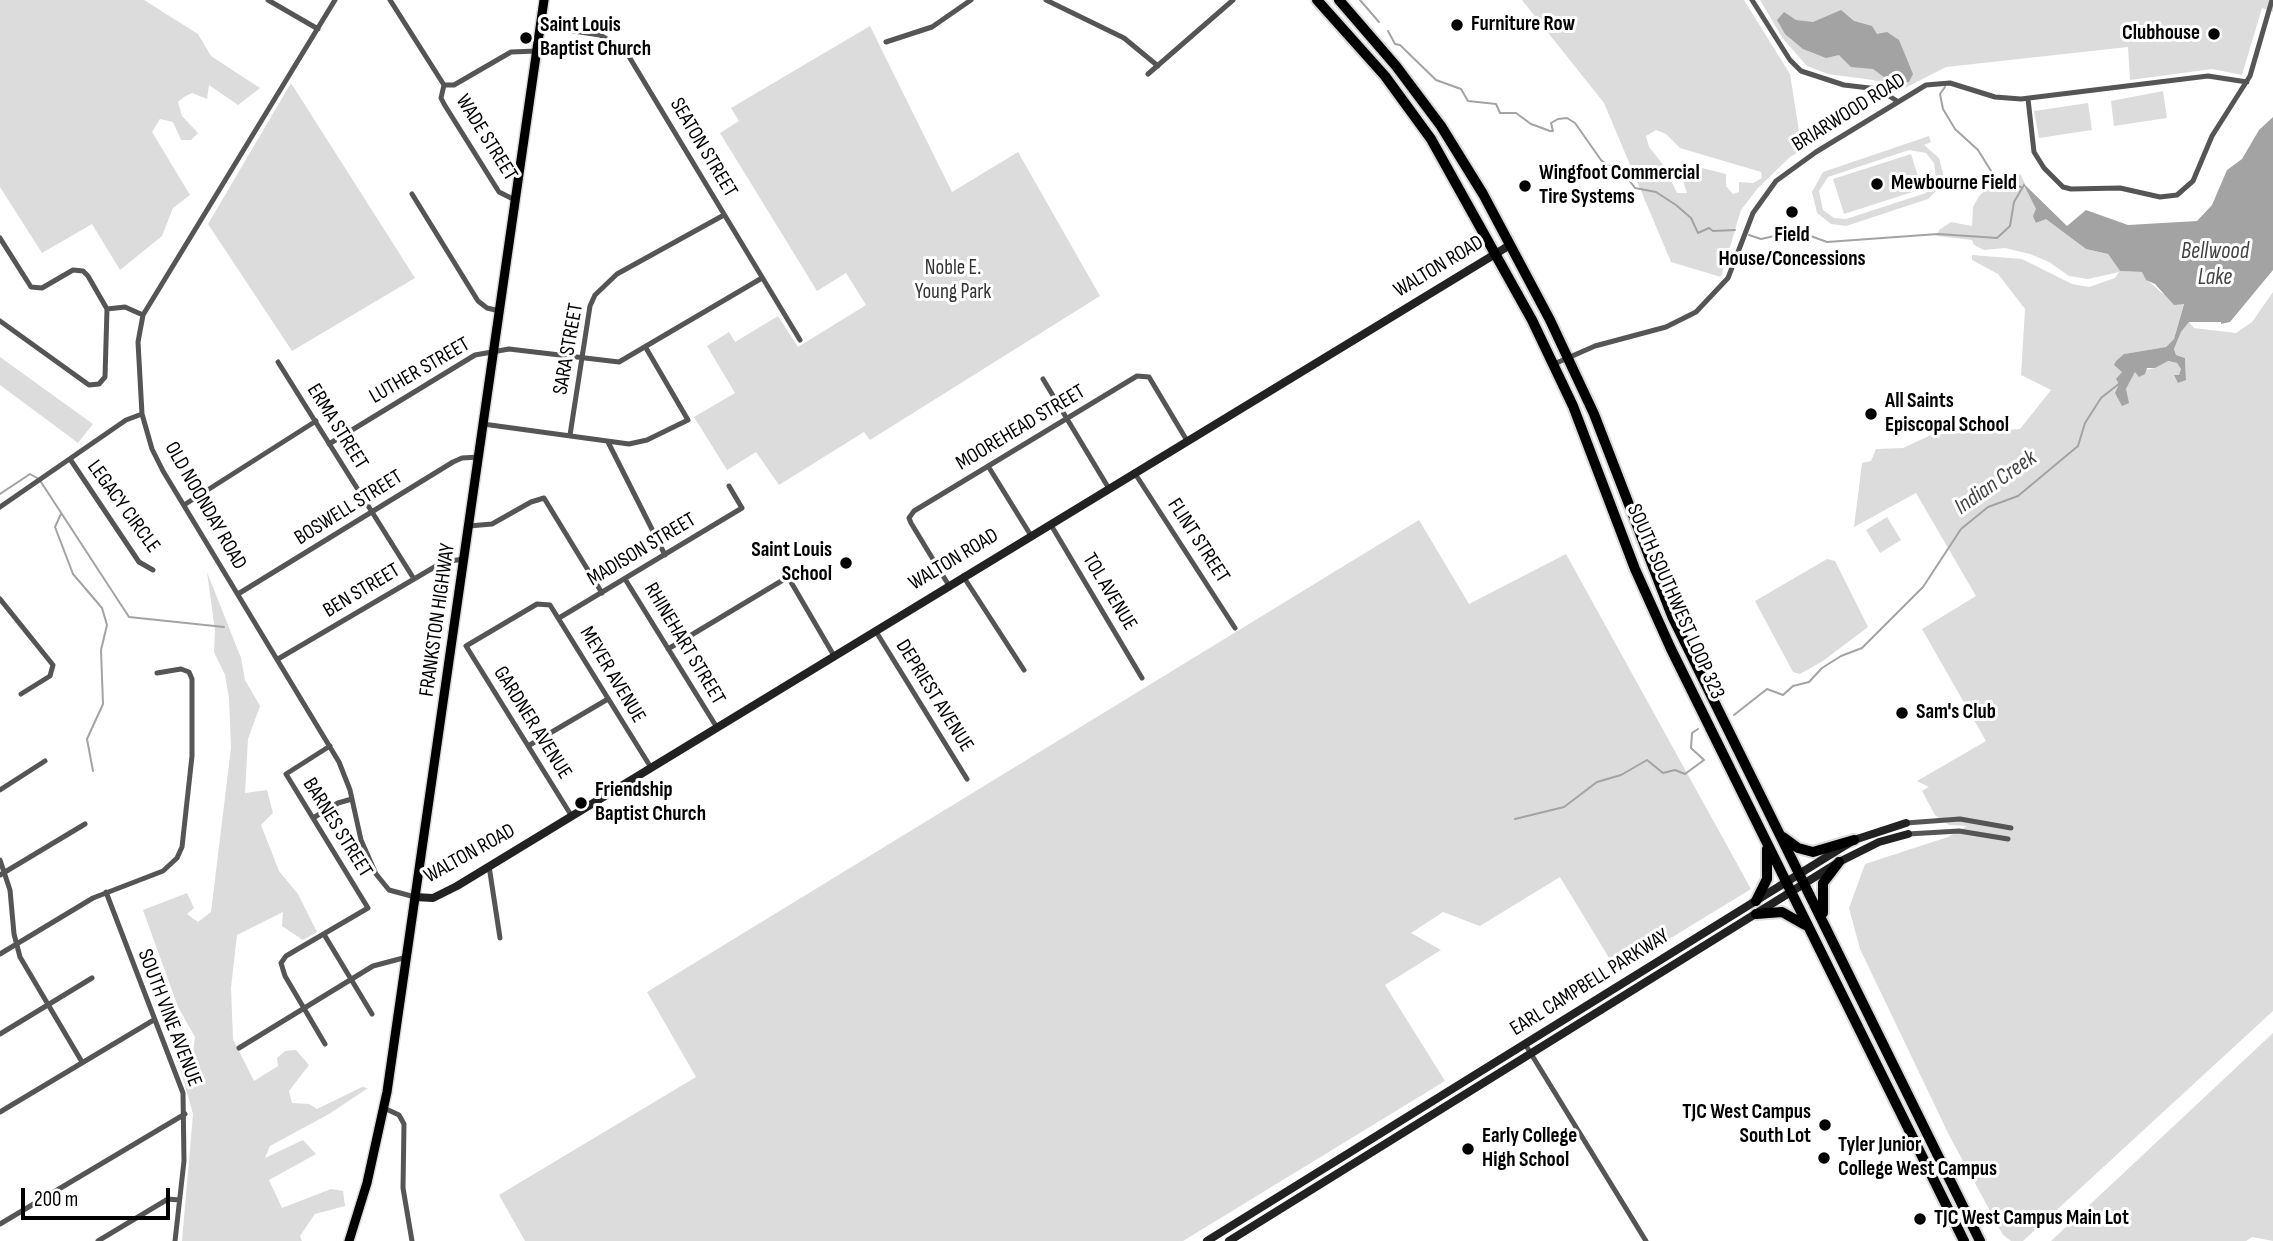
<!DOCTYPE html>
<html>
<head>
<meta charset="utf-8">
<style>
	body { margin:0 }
	#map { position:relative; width:2273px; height:1241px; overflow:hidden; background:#fff; font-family:"Sofia Sans Condensed",sans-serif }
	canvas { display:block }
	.scale { position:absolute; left:21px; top:1188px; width:149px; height:32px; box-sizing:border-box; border:4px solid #000; border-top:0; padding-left:9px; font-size:21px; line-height:24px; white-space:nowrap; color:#000; -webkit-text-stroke:5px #fff; paint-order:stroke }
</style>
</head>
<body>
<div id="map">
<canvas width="2273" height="1241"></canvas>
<div class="scale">200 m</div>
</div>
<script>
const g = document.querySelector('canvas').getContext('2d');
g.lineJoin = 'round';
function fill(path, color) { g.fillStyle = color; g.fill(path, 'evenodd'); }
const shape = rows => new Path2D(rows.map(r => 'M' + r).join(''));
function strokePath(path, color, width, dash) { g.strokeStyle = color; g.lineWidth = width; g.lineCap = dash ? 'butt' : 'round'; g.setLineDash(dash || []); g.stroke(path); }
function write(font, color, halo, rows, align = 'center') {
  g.font = font + ' "Sofia Sans Condensed",sans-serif'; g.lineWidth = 6; g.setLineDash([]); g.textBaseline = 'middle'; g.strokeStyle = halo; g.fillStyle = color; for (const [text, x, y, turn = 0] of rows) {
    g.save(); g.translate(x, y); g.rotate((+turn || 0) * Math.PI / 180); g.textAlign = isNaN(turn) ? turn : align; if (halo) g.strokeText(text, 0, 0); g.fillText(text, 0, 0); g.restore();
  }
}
const green = shape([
	[0,0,144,0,198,34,211,56,260,88,238,105,209,85,207,99,192,93,184,97,178,102,182,116,198,133,191,140,181,140,173,122,160,119,152,132,190,195,173,208,162,236,120,270,92,224,42,253,0,187],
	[1522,0,1744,0,1790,74,1802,150,1790,157,1758,188,1741,210,1721,277,1671,262,1604,103],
	[1656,130,1666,134,1680,148,1761,172,1762,178,1753,183,1739,182,1739,192,1733,194,1726,186,1726,174,1690,165,1680,171,1687,193,1677,193,1665,167,1649,147,1646,136],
	[1760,0,2273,0,2273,12,2262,8,2242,75,2212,69,2130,80,2128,47,1946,67,1901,90,1873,80,1828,74,1807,66,1783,39],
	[870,26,952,192,1018,152,1100,296,870,440,864,432,779,485,756,452,727,470,694,417,735,393,707,346,729,332,735,342,778,316,798,347,866,305,846,273,817,291,720,133,739,121,731,108],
	[291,83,415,278,292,351,208,224],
	[2163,91,2167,118,2114,126,2111,101],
	[2088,103,2092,130,2039,138,2034,111],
	[1929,136,1931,142,1924,145,1939,158,1943,173,1940,187,1928,199,1846,226,1831,224,1817,213,1812,192,1823,172],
	[1909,150,1926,153,1934,163,1936,179,1926,193,1846,219,1834,218,1823,210,1819,191,1828,177],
	[1911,154,1922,189,1844,214,1833,179],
	[2015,172,2021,175,2036,209,2037,223,2046,218,2086,249,2108,254,2120,271,2142,272,2146,279,2162,293,2184,303,2174,339,2166,347,2124,354,2122,371,2126,389,2135,372,2155,368,2167,361,2177,363,2181,369,2179,375,2175,375,2186,380,2185,358,2176,355,2174,349,2181,332,2189,322,2194,328,2236,333,2252,322,2273,292,2273,1011,2023,1241,2011,1241,2003,1235,1949,1135,1860,949,1849,908,1865,864,1948,837,1967,826,1949,825,1935,815,1922,791,1929,787,1917,781,1986,741,1922,629,1976,596,1916,493,1854,527,1862,463,1871,461,1876,449,1903,448,1931,435,2020,429,2051,390,2021,375,2025,309,1998,274,1972,260,1972,255,2022,259,2072,284,2089,287,2115,278,2119,272,2088,279,2069,276,2049,262,2030,254,2005,248,1984,250,1974,245,1972,240,1937,236,1939,230,1951,222,1972,226,1973,207,1979,196,1997,180],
	[0,357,93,424,78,443,0,385],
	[1887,517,1901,540,1880,553,1866,530],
	[1419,520,1469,604,1566,554,1751,889,1617,971,1560,877,1480,926,1443,912,1411,933,1441,950,1385,985,1445,1081,1183,1241,525,1241,499,1195,696,1077,647,992],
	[1827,559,1835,561,1868,627,1823,661,1800,674,1793,672,1755,601],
	[207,572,241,658,245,680,260,706,248,739,245,793,267,790,273,813,261,825,279,871,298,894,317,932,303,940,282,926,283,912,237,935,231,988,233,1039,254,1081,278,1066,277,1058,285,1051,296,1050,309,1065,289,1091,292,1103,309,1104,317,1109,362,1087,368,1088,329,1114,270,1146,265,1158,303,1140,316,1154,269,1180,282,1208,331,1189,343,1191,345,1206,315,1214,300,1236,302,1241,182,1241,193,1114,178,1061,193,1052,195,1037,178,1007,143,910,187,893,194,908,187,914,198,922,211,912,231,748,229,698,225,675,214,652,215,631],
	[2273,1033,2273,1241,2252,1237,2246,1241,2051,1241]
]);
const water = shape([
	[1841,10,1854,21,1872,26,1877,34,1887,32,1899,40,1913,74,1909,82,1892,83,1873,69,1851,67,1839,55,1826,58,1803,49,1785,34,1777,20,1784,12,1796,20,1813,22],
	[2273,117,2273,270,2230,322,2221,324,2221,322,2189,322,2181,332,2174,349,2176,355,2185,358,2186,380,2178,383,2174,375,2179,375,2181,369,2177,363,2168,361,2155,368,2147,368,2145,374,2139,377,2135,372,2126,389,2129,403,2122,406,2115,393,2119,384,2116,379,2122,372,2114,365,2116,361,2124,354,2166,347,2174,339,2184,304,2174,305,2155,284,2146,280,2142,272,2120,271,2108,254,2086,249,2046,219,2036,223,2033,216,2036,209,2023,183,2067,226,2086,210,2128,225,2197,221,2212,205,2227,170,2242,159,2259,130]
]);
const stream = shape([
	[1360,0,1379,22],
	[1388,31,1395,44,1400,45,1436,80,1461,89,1468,101,1496,104,1500,113,1516,113,1531,124,1550,131,1553,131,1551,123,1558,119,1567,118,1575,123,1601,160,1608,166,1621,169,1635,188,1656,192,1676,205,1691,218,1698,233,1709,228,1713,231,1735,230],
	[1945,87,1940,94,1943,109,1955,129,1978,150,1996,179,2021,187],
	[1749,235,1761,239,1797,231,1827,242,1938,234,1997,238,2010,226,2014,202,2024,185],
	[41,482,129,617,224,627],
	[0,494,30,474,37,478],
	[61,514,55,527,73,574,102,608,107,625,101,650,103,704,87,739,93,771],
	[1734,715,1767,689,1783,695,1793,686,1809,682,1822,668,1841,656,1862,648,1923,587,1961,529,1988,507,2018,496,2078,446,2085,423,2101,398,2120,383],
	[1515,819,1564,807,1597,782,1621,775,1647,760,1663,773,1675,770,1685,774,1704,760,1691,748,1692,733,1698,729]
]);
const street = shape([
	[268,0,318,29],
	[335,0,143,315,138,342,142,414,152,449,163,471,339,762,350,790,361,840,376,874,389,890,415,897],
	[390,0,444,85],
	[1046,0,1124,38,1158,66],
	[1752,0,1790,60,1801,71,1844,85,1878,89,1897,101],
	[540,26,600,35,625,50,800,340],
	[886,42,932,27,971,0],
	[1148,74,1233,0],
	[444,85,441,98,444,104,499,192,515,200],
	[444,85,454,85,511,52,537,51],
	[2028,99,2034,152,2044,168,2063,187,2071,189,2120,188,2160,197,2177,195,2193,181,2212,136,2250,76,2272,0],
	[412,194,478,301,487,308,500,311],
	[0,238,31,287,42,288,73,270,83,271,88,276,107,309,105,377,99,384,89,385,0,321],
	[107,309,125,307,143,315],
	[278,362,414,579],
	[1554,364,1595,346,1666,327,1696,312,1728,278,1753,213,1776,181,1816,152,1926,85,1950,83,1995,97,2021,99,2208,76,2247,82],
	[1043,379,1108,487],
	[483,424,629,444,647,440,688,420,646,348],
	[570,435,590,306,595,295,617,274,724,215],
	[608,442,665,555],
	[329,444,475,355,509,349,619,362,762,278],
	[70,459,139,562,153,570],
	[988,466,1030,534],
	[1134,472,1235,628],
	[184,505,316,421],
	[0,507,126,420,142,414],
	[1051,525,1142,678],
	[469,526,492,524,531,502,544,498,602,593],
	[963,576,1024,670],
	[625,579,716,726],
	[948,584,911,523,909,518,914,511,1137,376,1149,377,1186,439],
	[238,594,453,462,462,458,479,457],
	[0,599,53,665,50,676,21,694],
	[559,618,742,508,729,486],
	[875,630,967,779],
	[466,646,537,604,550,605,650,766],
	[466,646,571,815],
	[668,649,788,577,833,654],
	[278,659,443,562,464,559],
	[528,746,608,699],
	[0,790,45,761],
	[313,818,338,803,352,799],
	[1906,823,1960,819,2011,828],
	[1908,834,1959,831,2008,839],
	[0,860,10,890,14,934,20,957,82,1062],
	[489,866,500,938],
	[0,875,85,824],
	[106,892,183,1093,184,1161,175,1241],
	[325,936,372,1014],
	[0,954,93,898,163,871,177,858,182,847,192,756,192,679,189,672,181,669,157,673],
	[0,1034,92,978],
	[325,1044,285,976,281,963,286,956,368,908,286,774,330,746],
	[1525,1044,1646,1241],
	[239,1048,373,966,407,957],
	[384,1108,399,1115,404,1124,403,1188,412,1241],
	[0,1112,152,1021],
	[0,1224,185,1114],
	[98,1241,168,1199,179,1200]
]);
const secondary = shape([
	[415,897,433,898,457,886,1510,245],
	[1207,1241,1854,840,1906,823],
	[1229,1241,1839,862,1879,842,1908,834]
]);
const primary = shape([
	[349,1241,367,1183,387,1092,544,0]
]);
const highway = shape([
	[1317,0,1385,76,1431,139,1532,320,1573,406,1635,569,1671,649,1964,1241],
	[1339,0,1396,66,1441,126,1483,194,1550,320,1594,414,1672,616,1980,1241],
	[1783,837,1798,848,1813,852,1854,840],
	[1756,901,1767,879,1767,849],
	[1823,913,1823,883,1839,862],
	[1756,914,1782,912,1805,925]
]);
const markers = [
	[1457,25,7,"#000"],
	[2214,34,7,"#000"],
	[526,38,7,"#000"],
	[1877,184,7,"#000"],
	[1525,186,7,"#000"],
	[1792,212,7,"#000"],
	[1871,414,7,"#000"],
	[846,563,7,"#000"],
	[1902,713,7,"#000"],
	[581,803,7,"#000"],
	[1825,1125,7,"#000"],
	[1468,1149,7,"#000"],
	[1824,1158,7,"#000"],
	[1920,1219,7,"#000"]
];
const poiNames = [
	["Furniture Row",1471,25],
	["Saint Louis",540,26],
	["Baptist Church",540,50],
	["Clubhouse",2200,34,"right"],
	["Wingfoot Commercial",1539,174],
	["Tire Systems",1539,198],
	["Mewbourne Field",1891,184],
	["Field",1792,236,"center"],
	["House/Concessions",1792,260,"center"],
	["All Saints",1885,402],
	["Episcopal School",1885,426],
	["Saint Louis",832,551,"right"],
	["School",832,575,"right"],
	["Sam's Club",1916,713],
	["Friendship",595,791],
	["Baptist Church",595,815],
	["TJC West Campus",1811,1113,"right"],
	["South Lot",1811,1137,"right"],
	["Early College",1482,1137],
	["High School",1482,1161],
	["Tyler Junior",1838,1146],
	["College West Campus",1838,1170],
	["TJC West Campus Main Lot",1934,1219]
];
const streetNames = [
	["BRIARWOOD ROAD",1849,113,-32],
	["WADE STREET",486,138,58],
	["SEATON STREET",703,148,59],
	["WALTON ROAD",1439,267,-31],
	["SARA STREET",569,349,-80],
	["LUTHER STREET",420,371,-30],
	["ERMA STREET",337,427,58],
	["MOOREHEAD STREET",1021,428,-31],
	["OLD NOONDAY ROAD",205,506,60],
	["LEGACY CIRCLE",123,507,54],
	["BOSWELL STREET",349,508,-32],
	["FLINT STREET",1198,541,57],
	["MADISON STREET",642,550,-31],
	["WALTON ROAD",954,560,-31],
	["BEN STREET",362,591,-31],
	["TOL AVENUE",1109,592,59],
	["SOUTH SOUTHWEST LOOP 323",1675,602,66],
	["FRANKSTON HIGHWAY",438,620,-82],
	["RHINEHART STREET",684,644,59],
	["MEYER AVENUE",612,675,59],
	["DEPRIEST AVENUE",934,696,58],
	["GARDNER AVENUE",532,723,58],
	["BARNES STREET",337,828,58],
	["WALTON ROAD",470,854,-29],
	["EARL CAMPBELL PARKWAY",1590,983,-32],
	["SOUTH VINE AVENUE",169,1018,69]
];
const parkNames = [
	["Noble E.",953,269],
	["Young Park",953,293]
];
const waterNames = [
	["Bellwood",2215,252],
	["Lake",2215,278],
	["Indian Creek",1996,483,-35]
];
fill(green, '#dcdcdc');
fill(water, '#a3a3a3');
strokePath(stream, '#a3a3a3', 2);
strokePath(primary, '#dbdbdb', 12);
strokePath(highway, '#dbdbdb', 14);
strokePath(street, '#555', 5);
strokePath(secondary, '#222', 8);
strokePath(primary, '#000', 9);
strokePath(highway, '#000', 10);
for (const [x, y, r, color] of markers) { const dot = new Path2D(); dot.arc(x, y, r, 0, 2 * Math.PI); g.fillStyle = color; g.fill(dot); strokePath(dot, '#fff', 2.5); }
write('bold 21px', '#000', '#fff', poiNames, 'left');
write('21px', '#000', '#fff', streetNames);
write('21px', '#333', '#fff', parkNames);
write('italic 23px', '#444', '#fff', waterNames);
</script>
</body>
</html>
